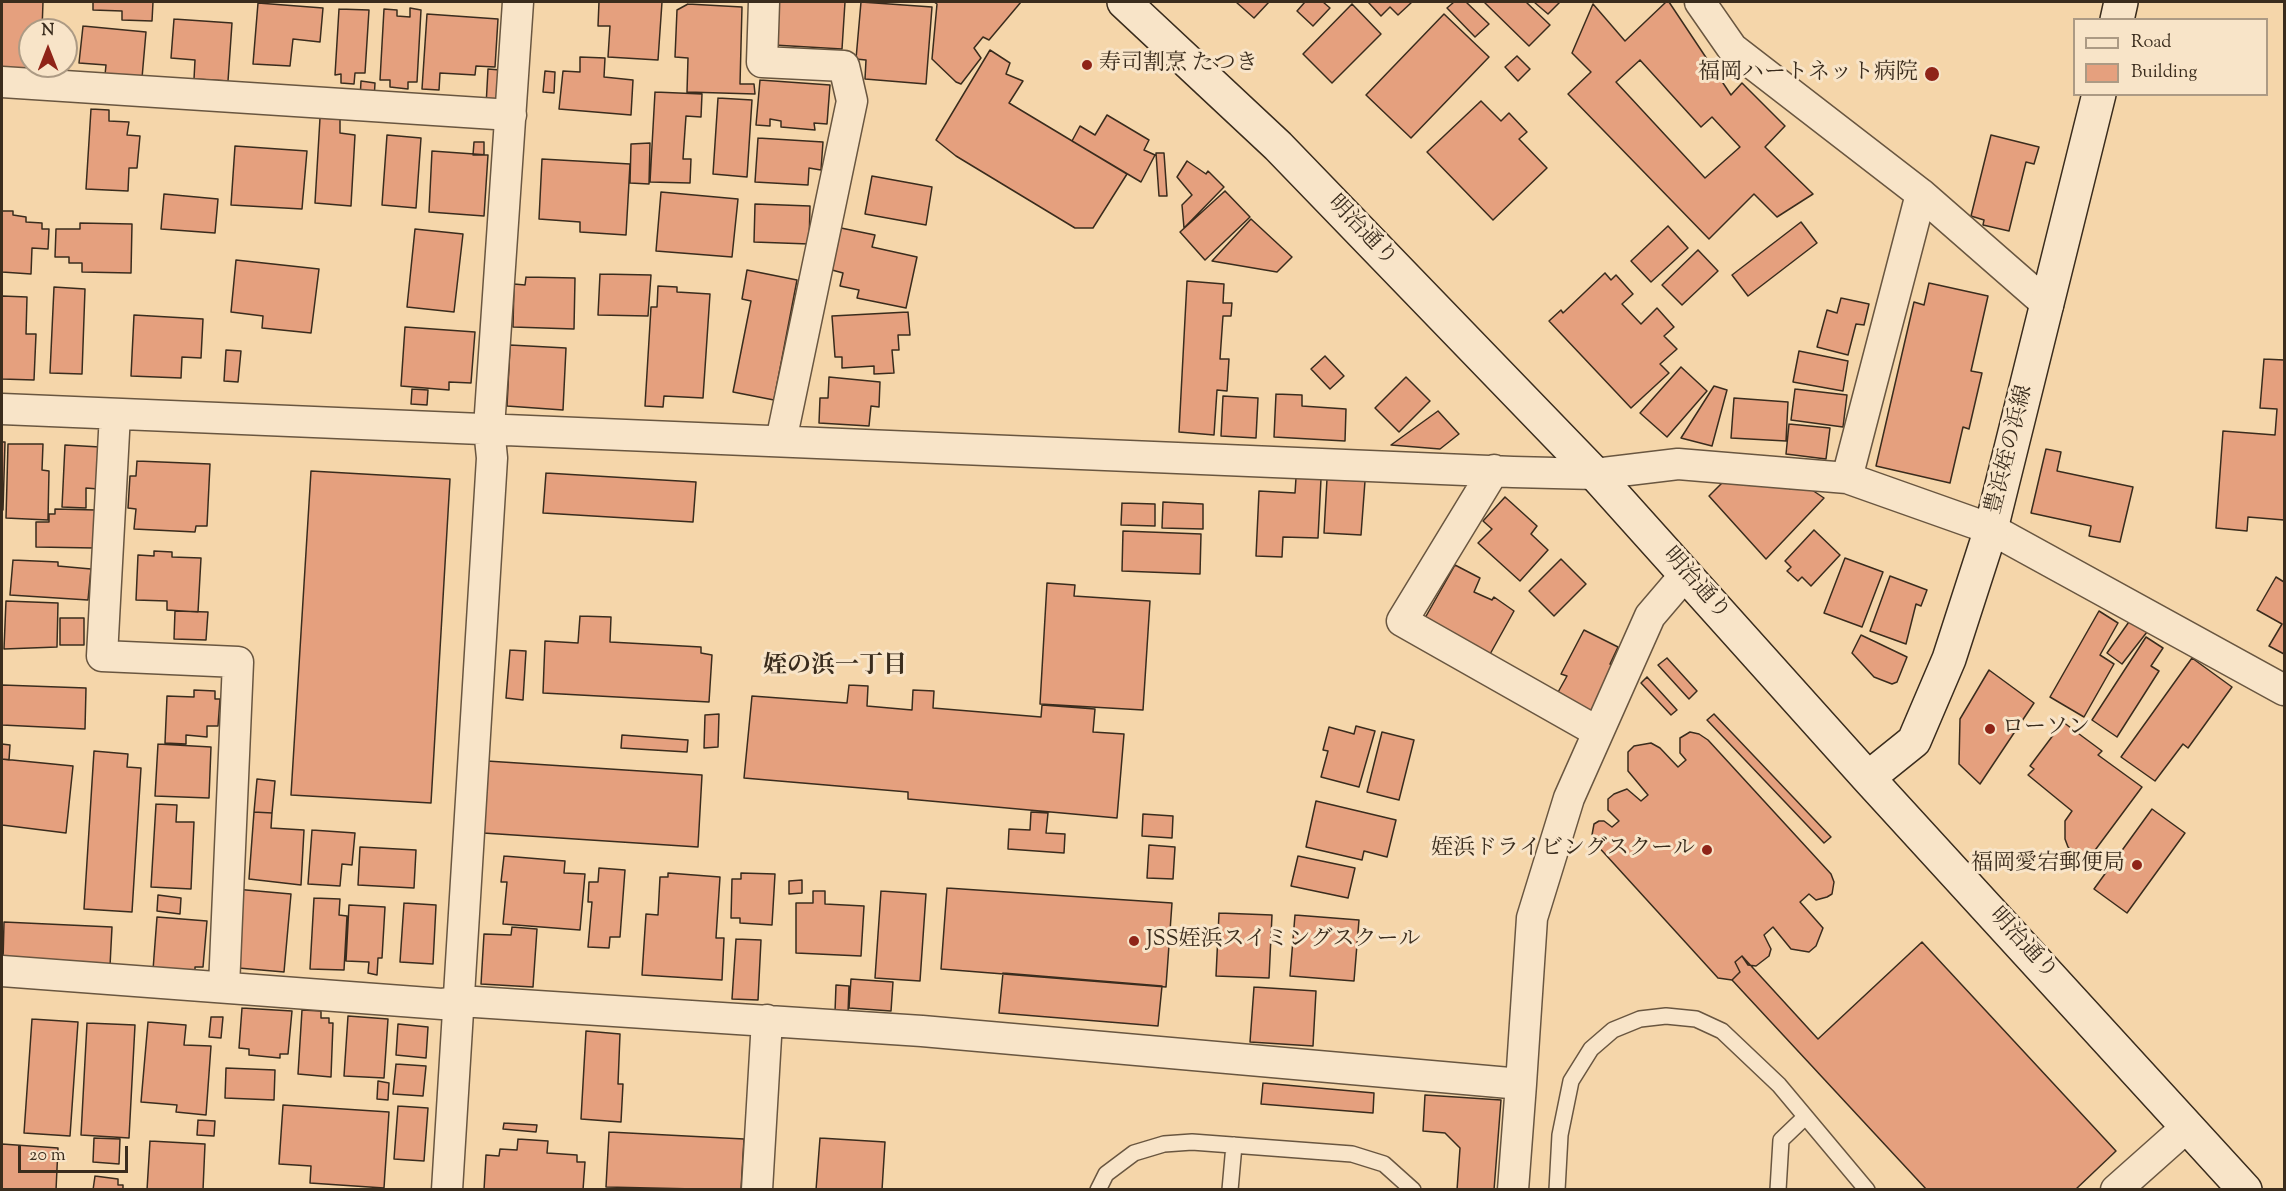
<!DOCTYPE html>
<html>
<head>
<meta charset="utf-8">
<style>
	body { margin:0 }
	#map { position:relative; width:2286px; height:1191px; overflow:hidden; background:#f5d6aa; font-family:"Sorts Mill Goudy",serif }
	canvas { display:block }
	.frame { position:absolute; inset:0; border:3px solid #3a2c1d; pointer-events:none }
	.legend { position:absolute; left:2073px; top:18px; width:195px; height:78px; box-sizing:border-box; background:#f8e4c8; border:2px solid #ac9a84; margin:0; padding:8px 10px; list-style:none; font-size:18px; color:#3a2c1d }
	.legend li { display:flex; align-items:center; gap:12px; height:30px }
	.legend b { width:30px; border:2px solid #ac9a84 }
	.north { position:absolute; left:18px; top:18px; width:60px; height:60px; box-sizing:border-box; background:#f8e4c8; border:2px solid #ac9a84; border-radius:50%; rotate:0deg; font-size:16px; font-weight:700; line-height:24px; text-align:center; color:#3a2c1d }
	.north::after { content:''; display:block; margin:auto; width:21px; height:27px; background:#8f2418; clip-path:polygon(50% 0,100% 100%,50% 72%,0 100%) }
	.scale { position:absolute; left:18px; top:1146px; width:110px; height:27px; box-sizing:border-box; border:3px solid #3a2c1d; border-top:0; padding-left:8px; font-size:18px; line-height:21px; white-space:nowrap; color:#3a2c1d; -webkit-text-stroke:4px #f8e4c8; paint-order:stroke }
</style>
</head>
<body>
<div id="map">
<canvas width="2286" height="1191"></canvas>
<div class="frame"></div>
<ul class="legend">
<li><b style="height:8px;background:#f8e4c8"></b>Road</li>
<li><b style="height:16px;background:#e5a07e"></b>Building</li>
</ul>
<div class="north">N</div>
<div class="scale">20 m</div>
</div>
<script>
const g = document.querySelector('canvas').getContext('2d');
g.lineJoin = 'round';
function fill(path, color) { g.fillStyle = color; g.fill(path, 'evenodd'); }
const shape = rows => new Path2D(rows.map(r => 'M' + r).join(''));
function strokePath(path, color, width, dash) { g.strokeStyle = color; g.lineWidth = width; g.lineCap = dash ? 'butt' : 'round'; g.setLineDash(dash || []); g.stroke(path); }
function write(font, color, halo, rows, align = 'center') {
  g.font = font + ' "Sorts Mill Goudy","Noto Serif JP",serif'; g.lineWidth = 6; g.setLineDash([]); g.textBaseline = 'middle'; g.strokeStyle = halo; g.fillStyle = color; for (const [text, x, y, turn = 0] of rows) {
    g.save(); g.translate(x, y); g.rotate((+turn || 0) * Math.PI / 180); g.textAlign = isNaN(turn) ? turn : align; if (halo) g.strokeText(text, 0, 0); g.fillText(text, 0, 0); g.restore();
  }
}
const building = shape([
	[2,2,43,2,42,30,30,30,30,66,34,66,34,71,2,69,2,2],
	[93,2,153,2,152,21,122,20,122,11,93,10,93,2],
	[599,2,662,2,658,60,608,57,610,26,598,26,599,2],
	[777,2,845,2,842,49,774,45,777,2],
	[861,2,932,7,926,84,865,79,866,60,856,59,861,2],
	[934,2,1021,2,989,40,983,37,974,48,981,58,961,84,956,82,932,59,937,4,934,2],
	[1236,2,1269,2,1254,18,1236,2],
	[1305,2,1323,2,1330,8,1313,26,1297,11,1305,2],
	[1368,2,1412,2,1398,15,1390,7,1381,16,1368,2],
	[1454,2,1466,2,1489,24,1475,37,1447,8,1454,2],
	[1484,2,1526,2,1550,25,1529,46,1484,2],
	[1534,2,1560,2,1548,14,1534,2],
	[1666,2,1669,2,1731,95,1742,83,1785,126,1765,147,1813,194,1777,217,1754,194,1709,239,1568,94,1591,72,1572,53,1593,4,1625,41,1666,2],
	[1640,60,1701,127,1712,117,1740,147,1705,178,1616,82,1640,60],
	[258,3,323,8,320,42,293,39,290,66,253,64,258,3],
	[688,4,742,7,740,84,754,84,755,94,687,92,688,58,675,57,677,10,688,4],
	[1352,4,1381,34,1332,83,1303,54,1352,4],
	[410,8,421,10,417,82,408,82,408,89,390,87,390,80,380,80,384,9,397,10,397,16,410,17,410,8],
	[339,9,369,10,365,73,355,73,354,84,341,83,341,74,335,75,339,9],
	[427,14,498,19,495,67,476,66,475,75,440,73,439,90,422,89,427,14],
	[1444,14,1489,57,1411,138,1366,95,1444,14],
	[174,19,232,23,228,81,194,79,195,60,171,58,174,19],
	[83,26,146,32,142,78,105,75,106,65,79,63,83,26],
	[990,50,1010,63,1006,74,1023,81,1009,103,1127,174,1093,228,1075,228,956,156,936,140,990,50],
	[1517,56,1530,69,1518,81,1505,67,1517,56],
	[580,57,605,58,604,77,633,80,631,115,559,109,563,71,580,72,580,57],
	[488,69,500,70,505,107,486,106,488,69],
	[545,71,555,72,554,93,543,92,545,71],
	[760,80,830,85,827,124,814,123,815,130,781,127,781,121,770,119,770,126,756,125,760,80],
	[361,81,375,83,374,100,360,99,361,81],
	[655,92,702,94,701,117,686,116,683,159,691,159,690,183,650,182,655,92],
	[718,98,752,100,747,177,713,174,718,98],
	[1481,101,1501,121,1509,113,1527,132,1519,139,1547,168,1493,220,1427,152,1481,101],
	[91,109,109,110,109,121,129,122,127,135,140,136,137,168,129,168,128,191,86,189,91,109],
	[1107,115,1149,140,1144,150,1155,155,1141,182,1072,141,1080,126,1095,135,1107,115],
	[320,118,340,119,340,133,355,135,351,206,315,203,320,118],
	[387,135,421,138,416,208,382,205,387,135],
	[1991,135,2039,147,2034,164,2026,162,2009,231,1983,225,1984,220,1971,216,1991,135],
	[758,138,823,142,821,170,809,168,808,185,755,182,758,138],
	[474,142,484,142,484,155,473,155,474,142],
	[650,143,649,184,630,183,631,144,650,143],
	[235,146,307,151,302,209,231,205,235,146],
	[432,151,488,155,484,216,429,212,432,151],
	[1156,153,1164,153,1167,196,1159,196,1156,153],
	[542,159,630,164,626,235,580,232,580,222,539,219,542,159],
	[1187,161,1206,174,1208,171,1224,187,1184,228,1182,205,1192,195,1177,177,1187,161],
	[872,176,932,187,926,225,865,214,872,176],
	[1225,191,1250,217,1205,260,1180,232,1225,191],
	[661,192,738,199,732,257,656,251,661,192],
	[164,194,218,199,215,233,161,229,164,194],
	[755,204,810,206,809,244,754,242,755,204],
	[2,211,13,211,13,215,26,217,26,222,42,223,42,229,49,229,48,249,32,248,31,274,2,272,2,211],
	[1251,219,1292,257,1277,272,1212,261,1251,219],
	[1801,222,1817,243,1748,296,1732,275,1801,222],
	[80,223,132,224,131,273,82,272,82,263,69,263,69,257,55,257,56,229,80,229,80,223],
	[1668,226,1688,248,1651,282,1631,261,1668,226],
	[841,228,875,235,872,247,917,257,906,308,857,298,859,290,840,286,843,273,832,270,841,228],
	[415,229,463,234,454,312,407,307,415,229],
	[1698,250,1718,271,1682,305,1662,285,1698,250],
	[236,260,319,269,311,333,262,328,263,316,231,312,236,260],
	[747,270,797,280,774,400,733,392,751,301,742,299,747,270],
	[1605,273,1611,280,1616,275,1633,294,1622,304,1641,324,1657,308,1674,327,1664,336,1677,349,1660,364,1669,373,1631,408,1549,321,1561,310,1563,313,1605,273],
	[600,274,651,275,648,316,598,315,600,274],
	[526,277,575,278,574,329,513,327,514,284,525,285,526,277],
	[1187,281,1224,284,1223,303,1232,303,1231,316,1223,316,1220,359,1229,359,1227,391,1217,390,1214,435,1179,432,1187,281],
	[1929,283,1988,296,1971,371,1982,373,1969,429,1963,427,1950,483,1876,466,1914,302,1924,305,1929,283],
	[658,286,677,287,677,292,710,294,703,398,664,396,663,407,645,406,651,307,657,307,658,286],
	[54,287,85,289,82,374,50,373,54,287],
	[2,296,27,297,26,334,36,334,34,380,2,379,2,296],
	[1841,298,1869,304,1864,325,1856,324,1848,355,1817,347,1827,310,1837,313,1841,298],
	[908,312,910,335,898,335,899,350,892,350,894,373,874,374,874,366,842,368,842,357,835,357,832,316,908,312],
	[134,315,203,319,201,358,182,357,181,378,131,376,134,315],
	[405,327,475,332,471,383,449,382,449,390,401,386,405,327],
	[510,345,566,348,563,410,507,406,510,345],
	[226,350,241,351,238,382,224,381,226,350],
	[1799,351,1848,361,1843,391,1793,382,1799,351],
	[1325,356,1344,376,1330,389,1311,369,1325,356],
	[2264,359,2284,360,2284,520,2248,517,2247,531,2216,528,2223,431,2275,435,2277,409,2260,408,2264,359],
	[1681,367,1707,391,1667,437,1640,413,1681,367],
	[829,377,880,382,879,407,871,406,869,426,819,423,820,398,828,398,829,377],
	[1406,377,1430,401,1399,432,1375,408,1406,377],
	[1714,386,1727,390,1712,446,1681,438,1714,386],
	[412,389,428,390,427,405,411,404,412,389],
	[1795,389,1847,395,1843,427,1791,420,1795,389],
	[1276,394,1302,395,1302,406,1346,409,1345,441,1274,437,1276,394],
	[1223,396,1258,398,1256,438,1221,436,1223,396],
	[1734,398,1788,402,1786,441,1731,438,1734,398],
	[1438,411,1459,434,1440,449,1391,445,1438,411],
	[1789,424,1830,428,1826,459,1786,454,1789,424],
	[2,442,5,442,3,510,2,510,2,442],
	[8,444,43,444,42,470,49,471,48,520,6,518,8,444],
	[65,445,100,447,98,489,86,488,86,508,62,507,65,445],
	[2046,449,2061,452,2057,471,2133,487,2120,542,2089,536,2091,526,2031,513,2046,449],
	[137,461,210,464,207,526,196,526,195,532,134,529,136,509,128,508,130,476,136,476,137,461],
	[311,471,450,479,431,803,291,795,311,471],
	[546,473,696,482,693,522,543,513,546,473],
	[1729,476,1779,478,1790,489,1797,480,1824,498,1766,559,1709,496,1729,476],
	[1296,478,1321,479,1318,538,1283,537,1282,557,1256,556,1259,491,1295,493,1296,478],
	[1327,479,1365,481,1361,535,1324,533,1327,479],
	[1505,497,1537,526,1531,534,1548,550,1520,581,1478,543,1492,529,1483,521,1505,497],
	[1163,502,1203,504,1203,529,1162,528,1163,502],
	[1122,503,1155,504,1155,526,1121,525,1122,503],
	[55,509,96,510,95,548,36,547,36,522,49,522,49,514,55,514,55,509],
	[1814,530,1840,555,1811,586,1802,577,1798,581,1787,571,1791,567,1785,561,1814,530],
	[1123,531,1201,534,1200,574,1122,571,1123,531],
	[154,551,172,552,172,557,201,558,198,612,167,610,167,601,136,600,138,555,154,556,154,551],
	[1845,558,1883,572,1862,627,1824,613,1845,558],
	[1561,559,1586,584,1554,616,1529,591,1561,559],
	[13,560,58,562,58,566,91,569,88,600,10,595,13,560],
	[1455,565,1480,578,1474,592,1492,600,1494,597,1514,611,1489,656,1425,618,1455,565],
	[1890,576,1927,590,1921,606,1916,604,1906,644,1870,631,1890,576],
	[2276,577,2284,582,2284,654,2269,646,2282,624,2257,610,2276,577],
	[1047,583,1075,585,1074,596,1150,601,1143,710,1040,704,1047,583],
	[6,601,58,603,57,647,4,649,6,601],
	[175,611,208,612,206,640,174,639,175,611],
	[2099,611,2118,623,2100,655,2114,664,2084,717,2050,697,2099,611],
	[580,616,611,617,610,642,701,647,701,653,712,655,709,702,543,693,545,641,578,643,580,616],
	[60,618,84,618,84,645,60,645,60,618],
	[2131,619,2147,632,2122,664,2107,653,2131,619],
	[1584,630,1618,647,1610,664,1616,667,1594,713,1557,694,1567,676,1561,674,1584,630],
	[1861,635,1907,657,1897,682,1892,684,1874,677,1852,653,1861,635],
	[2146,637,2163,648,2151,666,2159,671,2117,737,2092,720,2146,637],
	[510,650,526,651,523,700,506,698,510,650],
	[1667,658,1697,691,1689,699,1658,665,1667,658],
	[2192,658,2232,687,2188,748,2183,744,2155,781,2121,757,2192,658],
	[1989,670,2034,703,1980,784,1959,764,1960,719,1989,670],
	[1647,677,1677,710,1671,715,1641,683,1647,677],
	[2,685,86,688,85,729,2,725,2,685],
	[849,685,868,686,867,706,912,710,913,690,934,691,933,708,1041,717,1042,705,1095,709,1093,732,1124,734,1117,818,908,799,908,792,744,778,752,696,847,703,849,685],
	[194,690,215,691,215,699,220,699,218,726,207,726,207,737,186,735,186,744,165,743,167,696,194,697,194,690],
	[719,714,718,747,704,748,705,715,719,714],
	[1714,714,1831,837,1824,843,1707,720,1714,714],
	[2063,722,2102,751,2098,755,2142,787,2087,861,2068,847,2065,839,2065,821,2072,811,2028,775,2034,769,2030,766,2063,722],
	[1356,726,1375,731,1359,787,1321,777,1328,751,1323,750,1329,727,1354,734,1356,726],
	[1382,732,1414,740,1399,800,1367,792,1382,732],
	[1690,732,1699,734,1708,740,1831,874,1834,882,1832,894,1827,897,1816,900,1809,894,1800,902,1823,928,1816,946,1809,952,1791,949,1773,927,1764,935,1771,949,1769,956,1756,966,1748,965,1742,956,1735,962,1740,972,1732,980,1718,978,1595,843,1592,835,1594,824,1599,821,1604,821,1612,827,1619,821,1608,810,1608,799,1614,794,1627,789,1641,801,1648,795,1628,771,1628,752,1634,746,1651,743,1660,748,1678,767,1686,760,1680,753,1680,738,1690,732],
	[622,735,688,740,687,752,621,748,622,735],
	[2,744,10,745,9,760,2,759,2,744],
	[158,744,211,747,209,798,155,796,158,744],
	[94,751,128,754,127,767,141,768,132,912,84,909,94,751],
	[2,759,73,766,66,833,2,825,2,759],
	[487,761,702,775,698,847,483,833,487,761],
	[257,779,275,781,272,813,254,812,257,779],
	[1316,801,1396,820,1387,857,1364,851,1362,860,1306,847,1316,801],
	[156,804,177,805,176,822,194,822,191,889,151,887,156,804],
	[2152,809,2185,833,2127,913,2094,889,2152,809],
	[254,812,272,813,271,828,304,830,301,885,249,879,254,812],
	[1031,812,1048,813,1046,833,1065,834,1064,853,1008,849,1009,829,1030,830,1031,812],
	[1143,814,1173,816,1172,838,1142,836,1143,814],
	[312,830,355,833,352,865,342,864,340,886,308,884,312,830],
	[1149,845,1175,847,1173,879,1147,878,1149,845],
	[360,847,416,850,414,888,358,885,360,847],
	[504,856,565,861,564,873,585,874,580,930,503,924,507,882,501,882,504,856],
	[1298,856,1355,868,1348,898,1291,886,1298,856],
	[599,868,625,870,620,937,610,937,609,948,588,947,592,902,588,902,589,882,598,882,599,868],
	[668,873,720,877,716,938,724,938,722,980,642,975,646,914,658,915,660,877,668,877,668,873],
	[741,873,775,874,772,925,740,923,740,918,731,918,732,879,741,879,741,873],
	[802,880,802,893,789,894,789,881,802,880],
	[947,888,1172,903,1166,987,941,969,947,888],
	[235,889,291,894,284,972,227,967,235,889],
	[813,891,825,891,825,904,864,906,861,956,796,953,796,903,813,903,813,891],
	[881,891,926,894,920,981,875,978,881,891],
	[158,895,181,898,180,914,157,911,158,895],
	[314,898,340,899,339,915,347,916,344,970,310,969,314,898],
	[404,903,436,905,433,964,400,962,404,903],
	[349,905,385,907,382,958,378,958,377,975,368,973,369,962,346,961,349,905],
	[1219,913,1272,915,1269,978,1216,976,1219,913],
	[1295,915,1359,920,1354,981,1290,976,1295,915],
	[157,917,207,921,203,967,195,967,195,972,153,970,157,917],
	[4,922,112,927,110,966,3,961,4,922],
	[512,927,537,929,533,987,481,984,484,934,511,935,512,927],
	[736,939,761,940,758,1000,732,999,736,939],
	[1922,942,2116,1151,2075,1190,1927,1190,1732,980,1740,972,1735,962,1742,956,1818,1039,1922,942],
	[1003,973,1162,986,1158,1026,999,1013,1003,973],
	[851,979,893,982,891,1011,849,1008,851,979],
	[836,985,849,986,848,1013,835,1012,836,985],
	[1254,987,1316,991,1313,1046,1250,1042,1254,987],
	[242,1008,292,1011,288,1054,280,1054,280,1058,249,1055,249,1049,239,1048,242,1008],
	[302,1010,321,1011,321,1018,329,1018,329,1023,333,1023,331,1077,298,1074,302,1010],
	[348,1016,388,1019,384,1078,344,1076,348,1016],
	[211,1017,223,1017,221,1038,209,1037,211,1017],
	[32,1019,78,1022,70,1136,24,1133,32,1019],
	[148,1022,186,1025,184,1045,211,1046,206,1115,176,1112,177,1105,141,1102,148,1022],
	[87,1023,135,1025,129,1138,81,1135,87,1023],
	[398,1024,428,1027,426,1058,396,1055,398,1024],
	[586,1031,620,1034,618,1084,623,1084,621,1122,581,1119,586,1031],
	[396,1064,426,1066,423,1096,393,1094,396,1064],
	[226,1068,275,1070,274,1100,225,1098,226,1068],
	[378,1081,389,1083,388,1100,377,1099,378,1081],
	[1263,1083,1374,1093,1373,1113,1261,1104,1263,1083],
	[1425,1095,1501,1100,1494,1190,1457,1190,1460,1148,1445,1133,1423,1131,1425,1095],
	[283,1105,389,1112,384,1188,310,1183,311,1166,279,1164,283,1105],
	[398,1106,428,1108,424,1161,394,1159,398,1106],
	[198,1120,215,1121,214,1136,197,1135,198,1120],
	[504,1123,537,1125,536,1132,503,1129,504,1123],
	[609,1132,744,1139,741,1190,606,1187,609,1132],
	[94,1138,120,1139,119,1164,93,1162,94,1138],
	[820,1138,885,1142,882,1190,816,1190,820,1138],
	[518,1139,548,1141,547,1153,577,1155,577,1162,585,1162,583,1190,484,1190,486,1155,499,1156,500,1149,517,1150,518,1139],
	[150,1141,205,1144,203,1190,147,1190,150,1141],
	[2,1144,58,1148,56,1190,2,1190,2,1144],
	[95,1176,118,1179,118,1185,123,1185,123,1190,93,1190,95,1176]
]);
const lane = shape([
	[1098,1190,1106,1174,1134,1153,1164,1144,1192,1142,1352,1154,1384,1164,1413,1190],
	[1230,1190,1234,1145],
	[1557,1190,1560,1135,1571,1081,1591,1049,1613,1030,1640,1019,1666,1016,1696,1019,1722,1031,1779,1085,1867,1190],
	[1778,1190,1781,1140,1804,1118]
]);
const street = shape([
	[764,2,762,62,844,66,852,101,781,441],
	[1700,2,1732,48,1921,194,2048,305],
	[2,82,511,115],
	[2,409,1513,472,1595,474,1678,464,1847,478,1991,529,2284,690],
	[115,414,102,656,238,662,224,987],
	[1494,470,1402,621,1598,732],
	[1847,478,1921,194],
	[2,971,442,1004,460,1001,922,1031,1521,1084,1532,918,1569,798,1650,616,1685,575],
	[447,1190,492,458,489,428,518,2],
	[757,1190,767,1020],
	[1513,1190,1521,1084],
	[2116,1190,2188,1126]
]);
const secondary = shape([
	[1124,2,1278,146,1595,474,1868,778,2245,1190],
	[2117,20,2121,2],
	[1868,778,1914,741,1949,659,1991,529,2099,94]
]);
const markers = [
	[1087,65,6,"#8f2418"],
	[1932,74,8,"#8f2418"],
	[1990,729,6,"#8f2418"],
	[1707,850,6,"#8f2418"],
	[2137,865,6,"#8f2418"],
	[1134,941,6,"#8f2418"]
];
const poiNames = [
	["寿司割烹 たつき",1099,65],
	["福岡ハートネット病院",1918,74,"right"],
	["ローソン",2002,729],
	["姪浜ドライビングスクール",1695,850,"right"],
	["福岡愛宕郵便局",2125,865,"right"],
	["JSS姪浜スイミングスクール",1146,941]
];
const streetNames = [
	["明治通り",1361,232,46],
	["豊浜姪の浜線",2011,450,-76],
	["明治通り",1695,585,48],
	["明治通り",2022,945,47]
];
const neighbourhoodNames = [
	["姪の浜一丁目",835,668]
];
fill(building, '#e5a07e');
strokePath(building, '#3a2c1d', 1.5);
strokePath(lane, '#695640', 18);
strokePath(street, '#695640', 33);
strokePath(secondary, '#3a2c1d', 36);
strokePath(lane, '#f8e4c8', 15);
strokePath(street, '#f8e4c8', 30);
strokePath(secondary, '#f8e4c8', 33);
for (const [x, y, r, color] of markers) { const dot = new Path2D(); dot.arc(x, y, r, 0, 2 * Math.PI); g.fillStyle = color; g.fill(dot); strokePath(dot, '#f8e4c8', 2); }
write('22px', '#3a2c1d', '#f8e4c8', poiNames, 'left');
write('22px', '#3a2c1d', '#f8e4c8', streetNames);
write('bold 24px', '#3a2c1d', '#f8e4c8', neighbourhoodNames);
</script>
</body>
</html>
